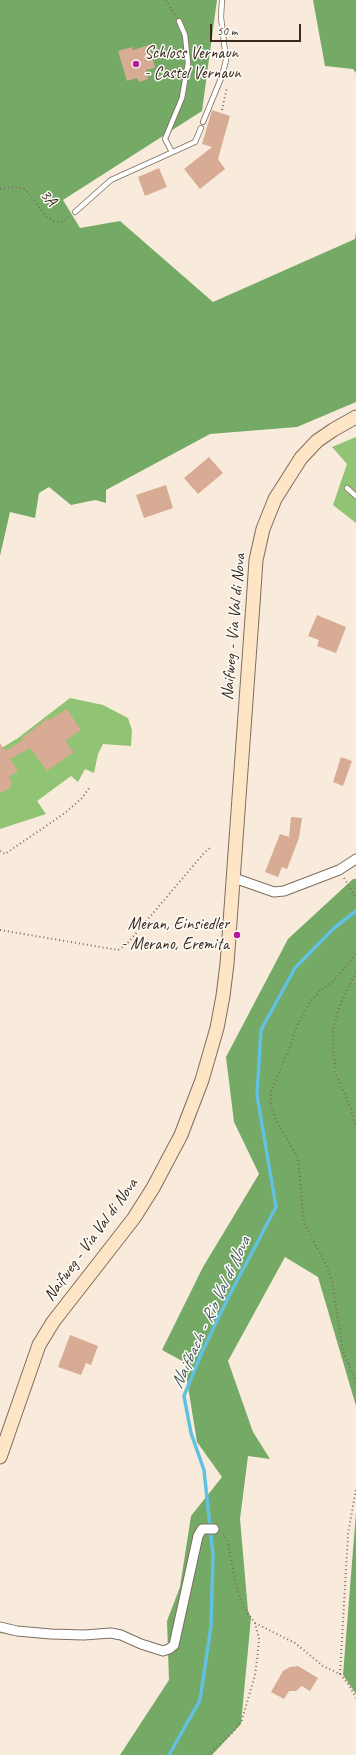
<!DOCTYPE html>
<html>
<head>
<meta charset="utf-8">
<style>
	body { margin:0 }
	#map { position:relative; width:356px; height:1755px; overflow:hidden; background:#f9ebdb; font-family:Caveat,sans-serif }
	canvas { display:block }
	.scale { position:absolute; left:210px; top:24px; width:91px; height:18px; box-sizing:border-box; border:2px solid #3b2a1e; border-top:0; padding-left:5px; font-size:12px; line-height:14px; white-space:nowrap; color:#3b2a1e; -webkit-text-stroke:3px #fdfcf7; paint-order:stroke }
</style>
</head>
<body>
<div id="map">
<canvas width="356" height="1755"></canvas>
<div class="scale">50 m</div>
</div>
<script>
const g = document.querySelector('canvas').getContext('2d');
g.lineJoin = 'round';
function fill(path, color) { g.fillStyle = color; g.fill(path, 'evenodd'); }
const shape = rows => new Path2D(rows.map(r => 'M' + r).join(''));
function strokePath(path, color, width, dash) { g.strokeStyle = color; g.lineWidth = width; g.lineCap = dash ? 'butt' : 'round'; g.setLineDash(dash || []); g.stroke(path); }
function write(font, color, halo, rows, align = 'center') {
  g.font = font + ' Caveat,sans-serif'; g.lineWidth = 3; g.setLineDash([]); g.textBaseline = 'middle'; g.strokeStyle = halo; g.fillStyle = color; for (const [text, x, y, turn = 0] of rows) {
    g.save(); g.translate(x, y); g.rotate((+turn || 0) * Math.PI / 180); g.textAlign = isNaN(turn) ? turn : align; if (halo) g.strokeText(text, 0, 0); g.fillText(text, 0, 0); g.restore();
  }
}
const green = shape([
	[356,437,356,523,333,505,347,464,332,447],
	[70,698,103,705,128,718,132,730,131,746,103,744,98,754,94,773,85,769,78,782,71,776,37,801,46,814,0,829,0,749,18,738]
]);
const forest = shape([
	[0,0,217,0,202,111,63,200,80,228,120,221,213,302,355,239,356,232,356,402,297,427,210,434,106,490,106,503,95,500,71,505,49,487,39,493,35,518,10,512,0,556],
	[313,0,356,0,356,73,353,69,325,66],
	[353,879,356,879,356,1406,318,1277,285,1257,228,1361,253,1432,270,1459,248,1456,240,1519,248,1611,251,1618,241,1724,212,1755,120,1755,169,1680,167,1621,180,1587,191,1516,222,1477,197,1442,184,1362,162,1350,203,1267,259,1174,234,1122,226,1057,288,939],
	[356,1513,356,1694,343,1675]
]);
const stream = shape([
	[169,1755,200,1700,211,1626,213,1555,204,1470,191,1433,184,1396,202,1352,228,1298,276,1207,257,1095,261,1030,295,968,333,929,356,911]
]);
const building = shape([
	[149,45,155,68,146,70,148,79,139,82,137,78,127,81,118,51,132,47,133,50],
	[212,110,230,116,218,159,225,169,200,189,184,169,212,147,202,144],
	[159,168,167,187,145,196,138,177],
	[209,457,223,473,198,494,184,478],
	[166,485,173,508,144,518,136,495],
	[317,615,346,627,336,653,317,646,319,640,308,636],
	[67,709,81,730,65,741,74,752,47,771,30,748,10,759,18,771,9,777,12,784,10,785,11,788,0,793,0,743,5,751,23,740,22,738,48,718,49,720],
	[341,757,352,761,343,786,333,782],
	[291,817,302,818,299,838,287,869,282,867,278,877,265,872,280,834,289,837],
	[70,1335,98,1346,91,1365,86,1363,81,1375,58,1367],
	[298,1666,318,1678,310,1691,302,1686,296,1691,289,1691,284,1699,271,1692,283,1671,290,1667]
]);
const path = shape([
	[166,0,175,15],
	[222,110,227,87],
	[0,189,13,187,25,189,46,216,54,221,62,222,69,216],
	[0,851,5,854,65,813,82,798,90,787],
	[344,878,356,898],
	[0,930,118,950,126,945,204,853,210,848],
	[356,954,334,981,321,990,312,999,305,1011,297,1026,290,1047,271,1091,271,1105,275,1118,298,1158,304,1223,325,1263,332,1280,343,1351,356,1382],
	[356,972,340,1005,333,1028,333,1048,336,1074,351,1109,356,1127],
	[255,1623,295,1643,323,1666,340,1674,349,1685,356,1698],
	[340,1674,348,1534,356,1489],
	[208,1755,233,1732,242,1720,255,1675,258,1652,259,1639,255,1623,244,1608,237,1590,228,1543,223,1534]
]);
const service = shape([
	[203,122,222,76,226,60,221,17,222,0],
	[172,152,165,139,182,98,188,63,185,35,179,21],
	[75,212,111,180,195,142,201,128],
	[347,488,356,496]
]);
const minor = shape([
	[234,878,274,892,284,891,339,870,356,859],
	[0,1627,17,1631,51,1634,84,1635,111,1633,121,1635,141,1644,163,1651,169,1649,174,1645,198,1536,202,1529,214,1529]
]);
const secondary = shape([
	[0,1457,39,1345,53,1322,134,1218,153,1188,181,1135,202,1080,217,1028,223,996,227,964,254,590,256,560,263,529,275,499,301,458,317,441,333,430,356,417]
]);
const markers = [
	[136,64,4,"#b5179e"],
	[237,935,4,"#b5179e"]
];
const poiNames = [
	["Schloss Vernaun",144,54],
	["- Castel Vernaun",144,74],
	["Meran, Einsiedler",229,925,"right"],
	["- Merano, Eremita",229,945,"right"]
];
const streetNames = [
	["3A",48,198,50],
	["Naifweg - Via Val di Nova",234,627,-85],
	["Naifweg - Via Val di Nova",91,1240,-54]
];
const waterNames = [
	["Naifbach - Rio Val di Nova",211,1313,-65]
];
fill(green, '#90c374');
fill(forest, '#74a966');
strokePath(stream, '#62c0e0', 3.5);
fill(building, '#d7ab94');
strokePath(service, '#7e6e60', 6);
strokePath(minor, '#7e6e60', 11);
strokePath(secondary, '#7e6e60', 15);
strokePath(path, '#7e6e60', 2, [1, 3]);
strokePath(service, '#fff', 4.5);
strokePath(minor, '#fff', 9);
strokePath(secondary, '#fde5c5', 13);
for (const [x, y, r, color] of markers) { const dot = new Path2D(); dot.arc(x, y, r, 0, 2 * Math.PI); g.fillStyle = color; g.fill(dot); strokePath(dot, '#fdfcf7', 1.5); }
write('17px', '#3b2a1e', '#fdfcf7', poiNames, 'left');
write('17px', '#3b2a1e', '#fdfcf7', streetNames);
write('italic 18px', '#495e62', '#fdfcf7', waterNames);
</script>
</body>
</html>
